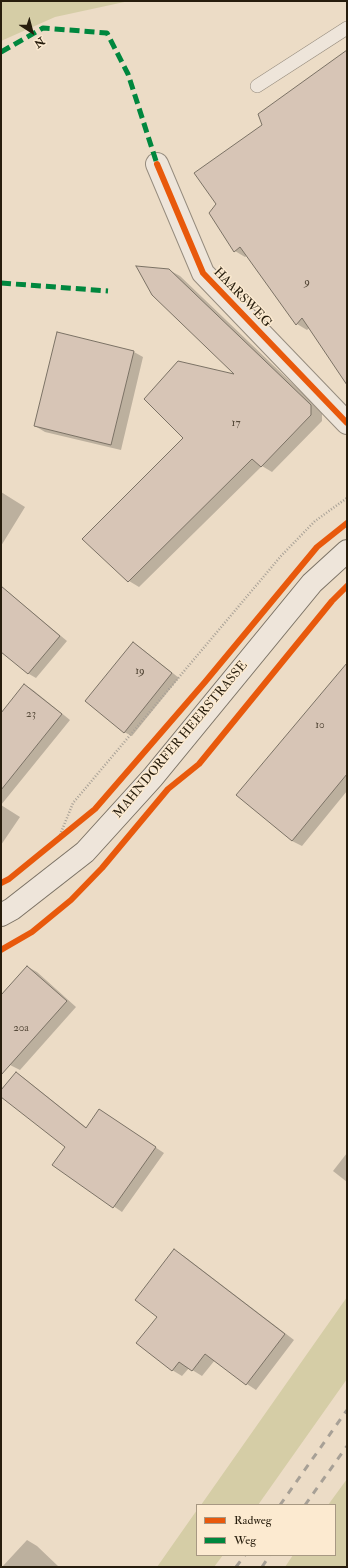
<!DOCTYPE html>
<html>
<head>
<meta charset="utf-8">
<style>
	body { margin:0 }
	#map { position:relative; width:348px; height:1568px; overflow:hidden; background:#ecdcc6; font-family:"IM FELL Double Pica",serif }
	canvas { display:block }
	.frame { position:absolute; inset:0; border:2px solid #271d0d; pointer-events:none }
	.legend { position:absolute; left:196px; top:1504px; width:140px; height:52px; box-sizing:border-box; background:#fcead0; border:1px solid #a79882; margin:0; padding:5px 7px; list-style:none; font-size:12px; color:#271d0d }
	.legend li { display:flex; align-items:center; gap:8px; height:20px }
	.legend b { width:20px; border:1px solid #a79882 }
	.north { position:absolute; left:12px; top:12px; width:40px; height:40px; -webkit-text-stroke:3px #fcead0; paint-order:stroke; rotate:144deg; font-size:11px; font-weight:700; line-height:16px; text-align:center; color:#271d0d }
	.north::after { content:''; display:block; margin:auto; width:14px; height:18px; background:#271d0d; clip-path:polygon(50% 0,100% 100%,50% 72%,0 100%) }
</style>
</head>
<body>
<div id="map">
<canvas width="348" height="1568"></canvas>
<div class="frame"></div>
<ul class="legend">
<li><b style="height:5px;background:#e8590c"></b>Radweg</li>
<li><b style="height:5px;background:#00873e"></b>Weg</li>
</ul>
<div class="north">N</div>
</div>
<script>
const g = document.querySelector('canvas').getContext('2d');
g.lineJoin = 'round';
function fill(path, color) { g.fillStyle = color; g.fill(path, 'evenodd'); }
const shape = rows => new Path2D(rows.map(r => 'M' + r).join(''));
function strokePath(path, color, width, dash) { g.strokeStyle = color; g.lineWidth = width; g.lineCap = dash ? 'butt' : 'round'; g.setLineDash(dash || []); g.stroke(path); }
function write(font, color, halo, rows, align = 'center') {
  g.font = font + ' "IM FELL Double Pica",serif'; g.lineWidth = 3; g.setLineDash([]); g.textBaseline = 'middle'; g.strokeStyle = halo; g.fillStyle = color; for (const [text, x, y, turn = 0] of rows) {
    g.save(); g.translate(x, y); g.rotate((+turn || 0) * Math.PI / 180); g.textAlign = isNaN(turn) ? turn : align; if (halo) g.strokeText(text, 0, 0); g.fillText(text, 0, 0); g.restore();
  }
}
const green = shape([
	[1,1,129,1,55,17,1,41],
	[347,1297,347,1379,258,1505,201,1505],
	[347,1479,347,1567,285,1567,293,1555,335,1555,335,1505,328,1505],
	[197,1510,197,1555,223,1555,214,1567,157,1567]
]);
const shadow = shape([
	[347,51,347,366,310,327,307,330,297,324,248,255,245,257,235,251,263,126],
	[169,270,180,276,322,412,322,421,272,472,262,466,139,587,129,581,185,438,237,376],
	[134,352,143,357,121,450,45,432,35,426],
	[1,492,25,507,1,546],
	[1,587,7,591,67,641,36,678,29,674,1,651],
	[133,643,141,648,179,678,132,736,124,732],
	[347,678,347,791,302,846,292,841],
	[25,685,33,690,70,720,1,805,20,817,1,845,1,714],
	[28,967,37,972,76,1007,20,1070,10,1065,1,1057,1,997],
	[16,1073,24,1078,87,1128,99,1110,164,1153,122,1212,53,1165,66,1147,1,1096,1,1092],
	[347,1153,347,1182,333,1171],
	[175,1251,184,1256,294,1340,256,1390,247,1384,215,1360,202,1376,189,1368,182,1376,172,1370,158,1317],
	[27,1540,37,1546,59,1567,2,1567]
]);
const building = shape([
	[347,50,347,385,302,318,296,325,240,247,234,252,209,213,216,204,194,173,262,125,258,114,347,50],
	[136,266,169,269,311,405,311,415,261,467,252,459,128,582,82,539,183,438,144,399,178,361,234,374,152,295,136,266],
	[57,332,134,351,111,445,34,426,57,332],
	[1,586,60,636,28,674,1,652,1,586],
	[133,642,172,673,124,733,85,701,133,642],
	[347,663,347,774,292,841,236,795,347,663],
	[24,684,62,714,1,790,1,713,24,684],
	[27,966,67,1001,1,1075,1,995,27,966],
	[16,1072,86,1128,99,1109,156,1147,113,1208,52,1165,65,1147,1,1097,1,1090,16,1072],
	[174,1249,285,1334,246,1385,205,1354,192,1371,179,1362,172,1371,136,1343,157,1317,135,1300,174,1249]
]);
const path = shape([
	[60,835,73,803,281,556,315,521,347,498]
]);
const service = shape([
	[257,86,347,28]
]);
const minor = shape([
	[157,164,203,273,347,423]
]);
const secondary = shape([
	[1,915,12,909,85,852,153,777,312,583,347,551]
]);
const rail = shape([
	[280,1505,347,1410],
	[305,1505,347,1446],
	[236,1567,245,1555],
	[262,1567,270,1555]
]);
const quiet = shape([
	[1,52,43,28,107,33,128,74,157,164],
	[1,283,108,291]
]);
const cycleway = shape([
	[157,164,203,273,347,423],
	[1,883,9,879,95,809,205,682,317,547,347,523],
	[1,950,32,932,71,900,102,868,168,789,199,764,332,601,347,586]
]);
const numberNames = [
	["9",307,283],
	["17",236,424],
	["19",140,672],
	["23",31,715],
	["10",320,726],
	["20a",21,1029]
];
const streetNames = [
	["HAARSWEG",242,298,46],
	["MAHNDORFER HEERSTRASSE",181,740,-50]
];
fill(green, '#d5cda6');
fill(shadow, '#0003');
fill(building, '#d7c5b6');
strokePath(building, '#7b7265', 1);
strokePath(service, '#968c7e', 14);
strokePath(minor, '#968c7e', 24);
strokePath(secondary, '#7b7265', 24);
strokePath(path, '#a7a096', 2.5, [1, 2]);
strokePath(service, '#eee5da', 13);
strokePath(minor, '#eee5da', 22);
strokePath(secondary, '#eee5da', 22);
strokePath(rail, '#a7a096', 3, [7, 7]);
strokePath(quiet, '#00873e', 5, [10, 5]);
strokePath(cycleway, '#e8590c', 6);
write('11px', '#554939', null, numberNames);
write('13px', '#271d0d', '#fcead0', streetNames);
</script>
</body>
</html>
